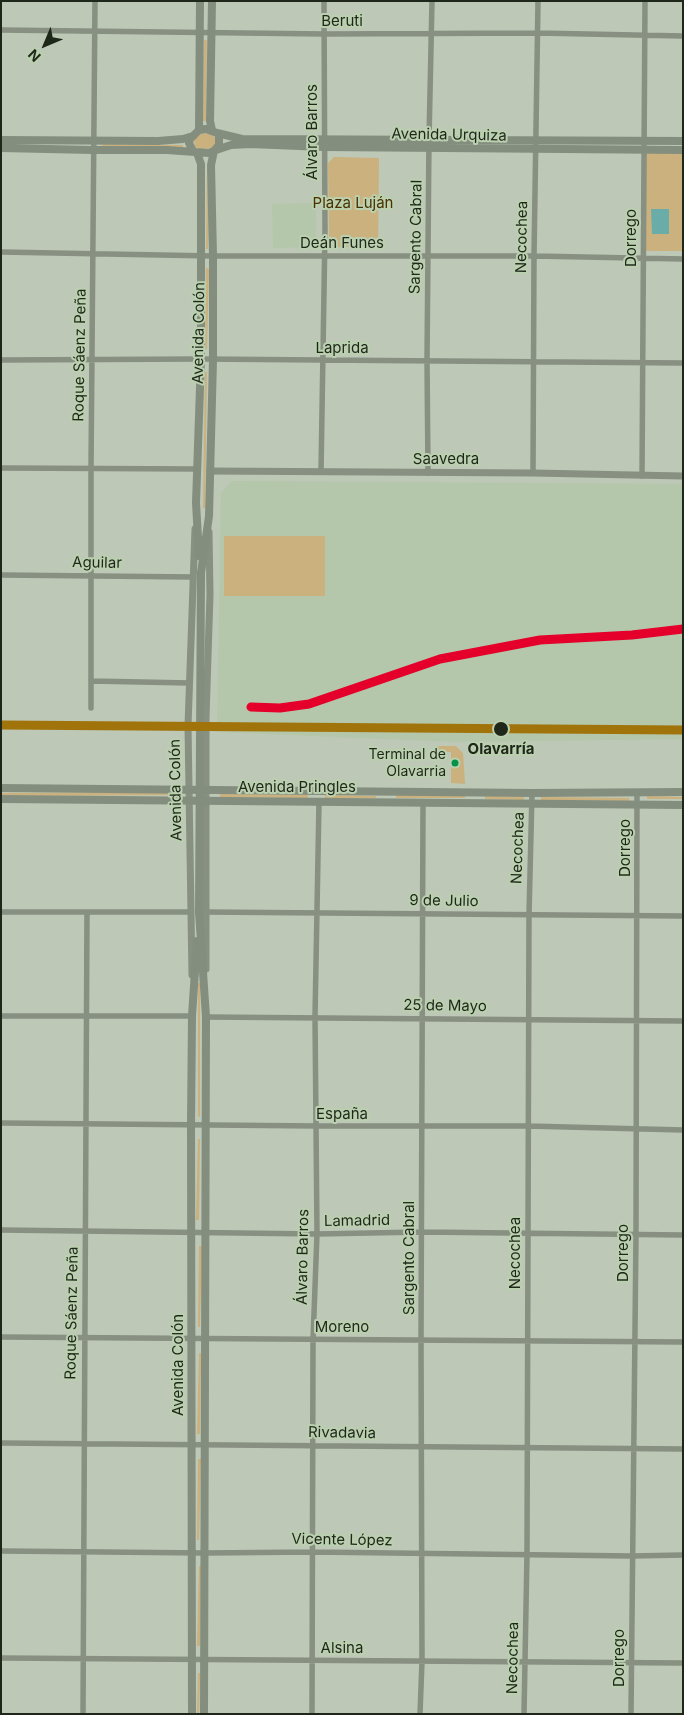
<!DOCTYPE html>
<html>
<head>
<meta charset="utf-8">
<style>
	body { margin:0 }
	#map { position:relative; width:684px; height:1715px; overflow:hidden; background:#bdc8b7; font-family:Inter,sans-serif }
	canvas { display:block }
	.frame { position:absolute; inset:0; border:2px solid #1f271b; pointer-events:none }
	.north { position:absolute; left:20px; top:20px; width:50px; height:50px; -webkit-text-stroke:4px #bad0af; paint-order:stroke; rotate:225deg; font-size:14px; font-weight:700; line-height:20px; text-align:center; color:#1f271b }
	.north::after { content:''; display:block; margin:auto; width:18px; height:22px; background:#1f271b; clip-path:polygon(50% 0,100% 100%,50% 72%,0 100%) }
</style>
</head>
<body>
<div id="map">
<canvas width="684" height="1715"></canvas>
<div class="frame"></div>
<div class="north">N</div>
</div>
<script>
const g = document.querySelector('canvas').getContext('2d');
g.lineJoin = 'round';
function fill(path, color) { g.fillStyle = color; g.fill(path, 'evenodd'); }
const shape = rows => new Path2D(rows.map(r => 'M' + r).join(''));
function strokePath(path, color, width, dash) { g.strokeStyle = color; g.lineWidth = width; g.lineCap = dash ? 'butt' : 'round'; g.setLineDash(dash || []); g.stroke(path); }
function write(font, color, halo, rows, align = 'center') {
  g.font = font + ' Inter,sans-serif'; g.lineWidth = 4; g.setLineDash([]); g.textBaseline = 'middle'; g.strokeStyle = halo; g.fillStyle = color; for (const [text, x, y, turn = 0] of rows) {
    g.save(); g.translate(x, y); g.rotate((+turn || 0) * Math.PI / 180); g.textAlign = isNaN(turn) ? turn : align; if (halo) g.strokeText(text, 0, 0); g.fillText(text, 0, 0); g.restore();
  }
}
const built = shape([
	[316,203,316,247,273,248,272,204],
	[232,481,683,484,683,739,458,742,217,732,221,493]
]);
const green = shape([
	[204,40,207,40,206,121,203,121],
	[200,133,210,134,215,138,216,144,212,148,201,149,195,147,194,139],
	[102,144,183,145,183,147,102,146],
	[643,153,683,153,683,251,643,251],
	[334,157,379,158,378,246,334,247,329,242,328,163],
	[207,168,210,168,208,249,206,249],
	[206,268,209,269,207,349,205,349],
	[205,372,207,372,205,508,203,508],
	[224,536,325,536,325,596,224,596],
	[437,746,456,746,463,753,465,784,451,783,451,752,437,752],
	[179,792,179,795,1,796,1,793],
	[220,794,308,795,308,798,220,797],
	[325,795,376,796,376,798,325,798],
	[396,795,465,795,465,798,396,798],
	[485,796,524,797,524,800,485,799],
	[647,796,683,797,683,799,647,799],
	[541,797,629,798,629,801,541,800],
	[198,983,200,983,200,1117,198,1116],
	[198,1139,200,1139,199,1220,196,1220],
	[199,1246,202,1246,200,1327,198,1327],
	[199,1353,201,1353,200,1434,197,1434],
	[198,1459,201,1459,199,1540,197,1540],
	[199,1566,201,1566,200,1646,197,1646],
	[198,1673,200,1673,199,1714,197,1714]
]);
const water = shape([
	[651,209,669,209,669,234,652,234]
]);
const minor = shape([
	[1,30,324,34,538,33,683,36],
	[1,252,213,256,534,256,683,259],
	[1,360,201,359,683,363],
	[1,468,197,469],
	[321,472,325,231,324,1],
	[428,473,427,360,429,139,432,1],
	[533,473,534,256,538,1],
	[642,476,645,1],
	[1,575,192,577],
	[91,681,190,683],
	[91,708,91,469,95,1],
	[1,912,191,912],
	[206,912,683,916],
	[1,1016,192,1016],
	[206,1017,683,1021],
	[1,1123,317,1126,528,1126,683,1130],
	[1,1230,317,1234,422,1232,683,1235],
	[1,1337,683,1342],
	[1,1443,683,1449],
	[1,1551,205,1553,312,1552,632,1556,683,1555],
	[1,1658,683,1663],
	[83,1714,87,913],
	[312,1714,313,1340,317,1234,315,1017,319,802],
	[420,1714,422,1661,421,1340,423,802],
	[524,1714,527,1554,529,915,532,793],
	[631,1714,636,1234,637,792]
]);
const tertiary = shape([
	[210,471,533,473,683,476],
	[206,969,206,717,210,595,209,532],
	[192,975,188,726,195,529]
]);
const secondary = shape([
	[212,1,210,121,212,130],
	[199,130,200,1],
	[217,133,242,139,683,141],
	[1,140,158,141,183,139,193,136],
	[1,148,93,150,167,150,209,153,214,151,219,145,219,136,217,133,206,129,199,130,190,139,189,143,193,151],
	[216,150,231,145,250,144,324,147,683,150],
	[197,153,201,164,201,359,196,503,199,556],
	[201,573,209,516,213,360,213,256,211,165,214,151],
	[1,788,532,793,683,792],
	[1,799,683,805],
	[199,912,206,1017,204,1714],
	[192,1714,191,1124,192,1016,197,941]
]);
const secondaryBridge = shape([
	[199,912,201,573]
]);
const rail1 = shape([
	[1,725,683,730]
]);
const rail2 = shape([
	[251,707,280,708,309,704,440,659,482,651,540,640,632,635,683,629]
]);
const markers = [
	[501,729,8,"#1f271b"],
	[455,763,4.5,"#059349"]
];
const busNames = [
	["Terminal de",446,755],
	["Olavarria",446,772]
];
const streetNames = [
	["Beruti",342,21],
	["Álvaro Barros",312,132,-90],
	["Avenida Urquiza",449,135,1],
	["Sargento Cabral",416,237,-89],
	["Necochea",522,237,-89],
	["Dorrego",631,238,-90],
	["Deán Funes",342,243],
	["Avenida Colón",199,333,-89],
	["Laprida",342,348],
	["Roque Sáenz Peña",80,355,-89],
	["Saavedra",446,459],
	["Aguilar",97,563,1],
	["Avenida Pringles",297,787],
	["Avenida Colón",176,790,-91],
	["Necochea",518,848,-88],
	["Dorrego",625,848,-90],
	["9 de Julio",444,901,1],
	["25 de Mayo",445,1006,1],
	["España",342,1114],
	["Lamadrid",357,1221,-1],
	["Necochea",515,1253,-90],
	["Dorrego",623,1253,-90],
	["Álvaro Barros",303,1257,-89],
	["Sargento Cabral",409,1258,-90],
	["Roque Sáenz Peña",72,1313,-89],
	["Moreno",342,1327],
	["Avenida Colón",178,1365,-90],
	["Rivadavia",342,1433,1],
	["Vicente López",342,1540,1],
	["Alsina",342,1648],
	["Necochea",513,1658,-89],
	["Dorrego",619,1658,-90]
];
const parkNames = [
	["Plaza Luján",353,203]
];
const stopNames = [
	["Olavarría",501,749]
];
fill(built, '#b4c7aa');
fill(green, '#cab17d');
fill(water, '#6aada8');
strokePath(minor, '#879081', 5.5);
strokePath(tertiary, '#879081', 7);
strokePath(secondary, '#848e7e', 8);
strokePath(secondaryBridge, '#848e7e', 8);
strokePath(rail1, '#a1730b', 9);
strokePath(rail2, '#e4002b', 9);
for (const [x, y, r, color] of markers) { const dot = new Path2D(); dot.arc(x, y, r, 0, 2 * Math.PI); g.fillStyle = color; g.fill(dot); strokePath(dot, '#bad0af', 2); }
write('14px', '#1f271b', '#bad0af', busNames, 'right');
write('15px', '#1f271b', '#bad0af', streetNames);
write('15px', '#4b3000', '#bad0af', parkNames);
write('bold 15px', '#1f271b', '#bad0af', stopNames);
</script>
</body>
</html>
